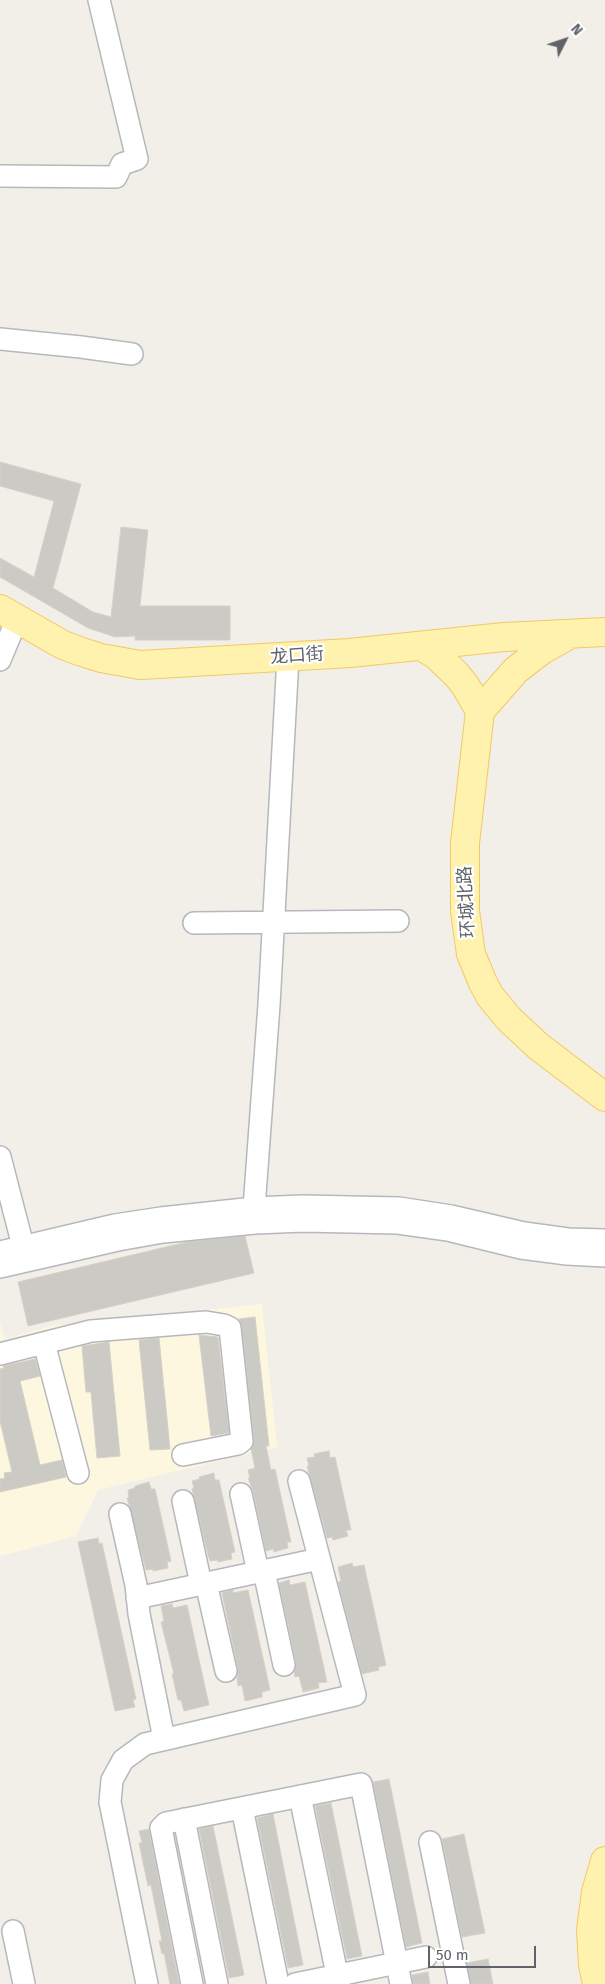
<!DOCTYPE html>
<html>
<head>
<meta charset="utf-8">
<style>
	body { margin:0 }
	#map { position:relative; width:605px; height:1984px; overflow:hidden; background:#f1efe8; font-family:"Fira Sans",sans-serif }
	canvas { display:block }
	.north { position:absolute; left:540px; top:15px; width:50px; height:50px; -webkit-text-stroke:4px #fff; paint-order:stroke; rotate:49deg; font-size:14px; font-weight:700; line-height:20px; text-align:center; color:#5f6368 }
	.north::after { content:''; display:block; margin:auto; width:18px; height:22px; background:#5f6368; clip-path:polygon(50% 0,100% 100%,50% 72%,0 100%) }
	.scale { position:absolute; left:428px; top:1946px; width:108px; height:22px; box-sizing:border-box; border:2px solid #5f6368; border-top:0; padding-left:6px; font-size:15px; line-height:18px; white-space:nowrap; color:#5f6368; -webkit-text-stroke:4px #fff; paint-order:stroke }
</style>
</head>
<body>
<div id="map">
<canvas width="605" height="1984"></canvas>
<div class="north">N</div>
<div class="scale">50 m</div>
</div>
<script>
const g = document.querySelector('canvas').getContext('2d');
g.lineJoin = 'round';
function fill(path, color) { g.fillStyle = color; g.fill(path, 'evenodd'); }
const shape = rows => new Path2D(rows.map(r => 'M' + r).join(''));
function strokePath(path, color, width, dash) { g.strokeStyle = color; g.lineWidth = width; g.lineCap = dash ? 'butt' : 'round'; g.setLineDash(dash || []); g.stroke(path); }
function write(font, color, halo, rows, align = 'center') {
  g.font = font + ' "Fira Sans","Noto Sans SC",sans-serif'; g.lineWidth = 4.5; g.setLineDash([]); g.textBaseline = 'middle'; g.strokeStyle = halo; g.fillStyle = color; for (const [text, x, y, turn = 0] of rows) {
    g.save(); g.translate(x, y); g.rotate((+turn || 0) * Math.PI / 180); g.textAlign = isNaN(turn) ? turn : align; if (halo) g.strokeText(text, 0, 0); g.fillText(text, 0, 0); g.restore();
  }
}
const commercial = shape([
	[262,1304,277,1447,98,1490,76,1536,0,1556,0,1323,5,1339,51,1326]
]);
const building = shape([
	[0,462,81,484,53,588,93,612,111,617,121,527,148,530,140,606,230,606,230,640,135,640,135,636,115,637,88,628,0,577,0,558,34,577,54,501,0,486,0,462],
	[245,1236,254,1273,28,1326,18,1282,187,1242,245,1236],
	[255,1317,269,1446,266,1446,271,1470,275,1469,291,1542,287,1542,288,1548,274,1552,273,1549,266,1551,253,1491,248,1478,250,1478,248,1470,255,1468,251,1449,254,1440,242,1327,239,1319,255,1317],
	[199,1335,218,1337,229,1433,211,1436,199,1335],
	[159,1338,170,1449,150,1450,139,1340,159,1338],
	[109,1342,120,1456,97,1458,91,1392,86,1392,82,1346,109,1342],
	[35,1359,40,1376,20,1381,40,1465,62,1460,66,1477,0,1492,0,1479,5,1478,4,1473,12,1472,0,1421,0,1369,4,1368,3,1366,35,1359],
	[329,1451,330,1458,335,1457,351,1530,346,1530,348,1536,333,1540,332,1537,327,1538,307,1466,309,1466,307,1458,315,1457,314,1454,329,1451],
	[214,1473,215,1480,219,1480,235,1552,231,1553,232,1559,218,1562,217,1560,210,1561,208,1555,192,1489,194,1488,192,1481,200,1479,199,1477,214,1473],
	[149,1482,151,1489,155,1489,171,1561,167,1562,168,1568,153,1571,153,1569,146,1570,127,1498,129,1498,128,1490,135,1488,135,1486,149,1482],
	[98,1538,99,1544,102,1543,136,1699,133,1700,135,1707,115,1711,78,1542,98,1538],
	[352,1563,353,1567,364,1565,386,1665,378,1667,379,1670,362,1674,338,1582,341,1581,338,1567,352,1563],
	[289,1580,290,1585,305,1582,327,1682,318,1683,319,1688,303,1692,299,1676,295,1677,294,1672,296,1662,279,1583,289,1580],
	[233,1590,233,1593,248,1590,270,1690,262,1692,262,1697,245,1701,242,1685,238,1686,237,1678,238,1668,222,1593,233,1590],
	[172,1604,173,1608,187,1605,209,1705,184,1711,181,1700,178,1700,172,1674,174,1674,161,1622,164,1621,161,1606,172,1604],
	[389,1779,422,1943,406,1947,373,1782,389,1779],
	[331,1803,362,1956,347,1959,315,1806,331,1803],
	[273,1814,303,1965,288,1968,257,1818,273,1814],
	[213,1826,244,1975,229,1978,199,1829,213,1826],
	[149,1829,149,1830,179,1984,170,1984,164,1953,162,1954,159,1941,162,1941,151,1885,148,1886,139,1843,142,1843,139,1831,149,1829],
	[464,1834,485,1933,462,1937,442,1839,464,1834],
	[488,1959,493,1984,471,1984,467,1963,488,1959],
	[428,1972,430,1984,413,1984,412,1975,428,1972]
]);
const minor = shape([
	[0,176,116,177,122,164,137,159,99,0],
	[0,339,81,347,132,354],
	[0,660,17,619],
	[194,923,398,921],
	[0,1157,23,1246],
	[254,1208,269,1005,288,657],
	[0,1252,115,1225,161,1218,254,1208,302,1206,399,1208,451,1216,524,1233,568,1239,605,1240],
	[0,1267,118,1240,163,1232,255,1223,303,1221,398,1223,448,1230,521,1248,567,1254,605,1256],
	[44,1343,78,1473],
	[0,1354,91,1331,206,1322,224,1325,230,1328,242,1441,238,1444,183,1455],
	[241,1494,258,1572],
	[183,1501,201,1584],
	[120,1514,136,1585,139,1614,164,1739],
	[264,1571,284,1665],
	[206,1583,226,1671],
	[137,1598,319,1559],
	[300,1796,339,1984],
	[242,1808,278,1984],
	[184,1819,217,1984],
	[430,1842,459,1984],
	[13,1931,24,1984],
	[147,1984,110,1802,112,1780,123,1760,145,1744,355,1695,299,1481],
	[192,1984,161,1828,166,1823,361,1784,401,1984],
	[295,1984,426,1957]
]);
const major = shape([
	[0,609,63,645,82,652,101,658,140,665,350,653,504,637,605,632],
	[421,646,436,655,456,674,465,685,480,711],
	[480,711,465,843,465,911,471,954,483,983,490,996,509,1019,538,1046,605,1097],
	[480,711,516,670,542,650,567,636],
	[597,1984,593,1965,591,1930,596,1892,605,1861]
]);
const streetNames = [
	["龙口街",297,656,-4],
	["环城北路",467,902,-93]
];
fill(commercial, '#fef7e0');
fill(building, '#cccac5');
strokePath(building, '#d6d1c6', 1);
strokePath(minor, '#b5b8bc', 24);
strokePath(major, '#f2c960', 30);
strokePath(minor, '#fff', 21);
strokePath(major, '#fff2af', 28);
write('18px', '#5f6368', '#fff', streetNames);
</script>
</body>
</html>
